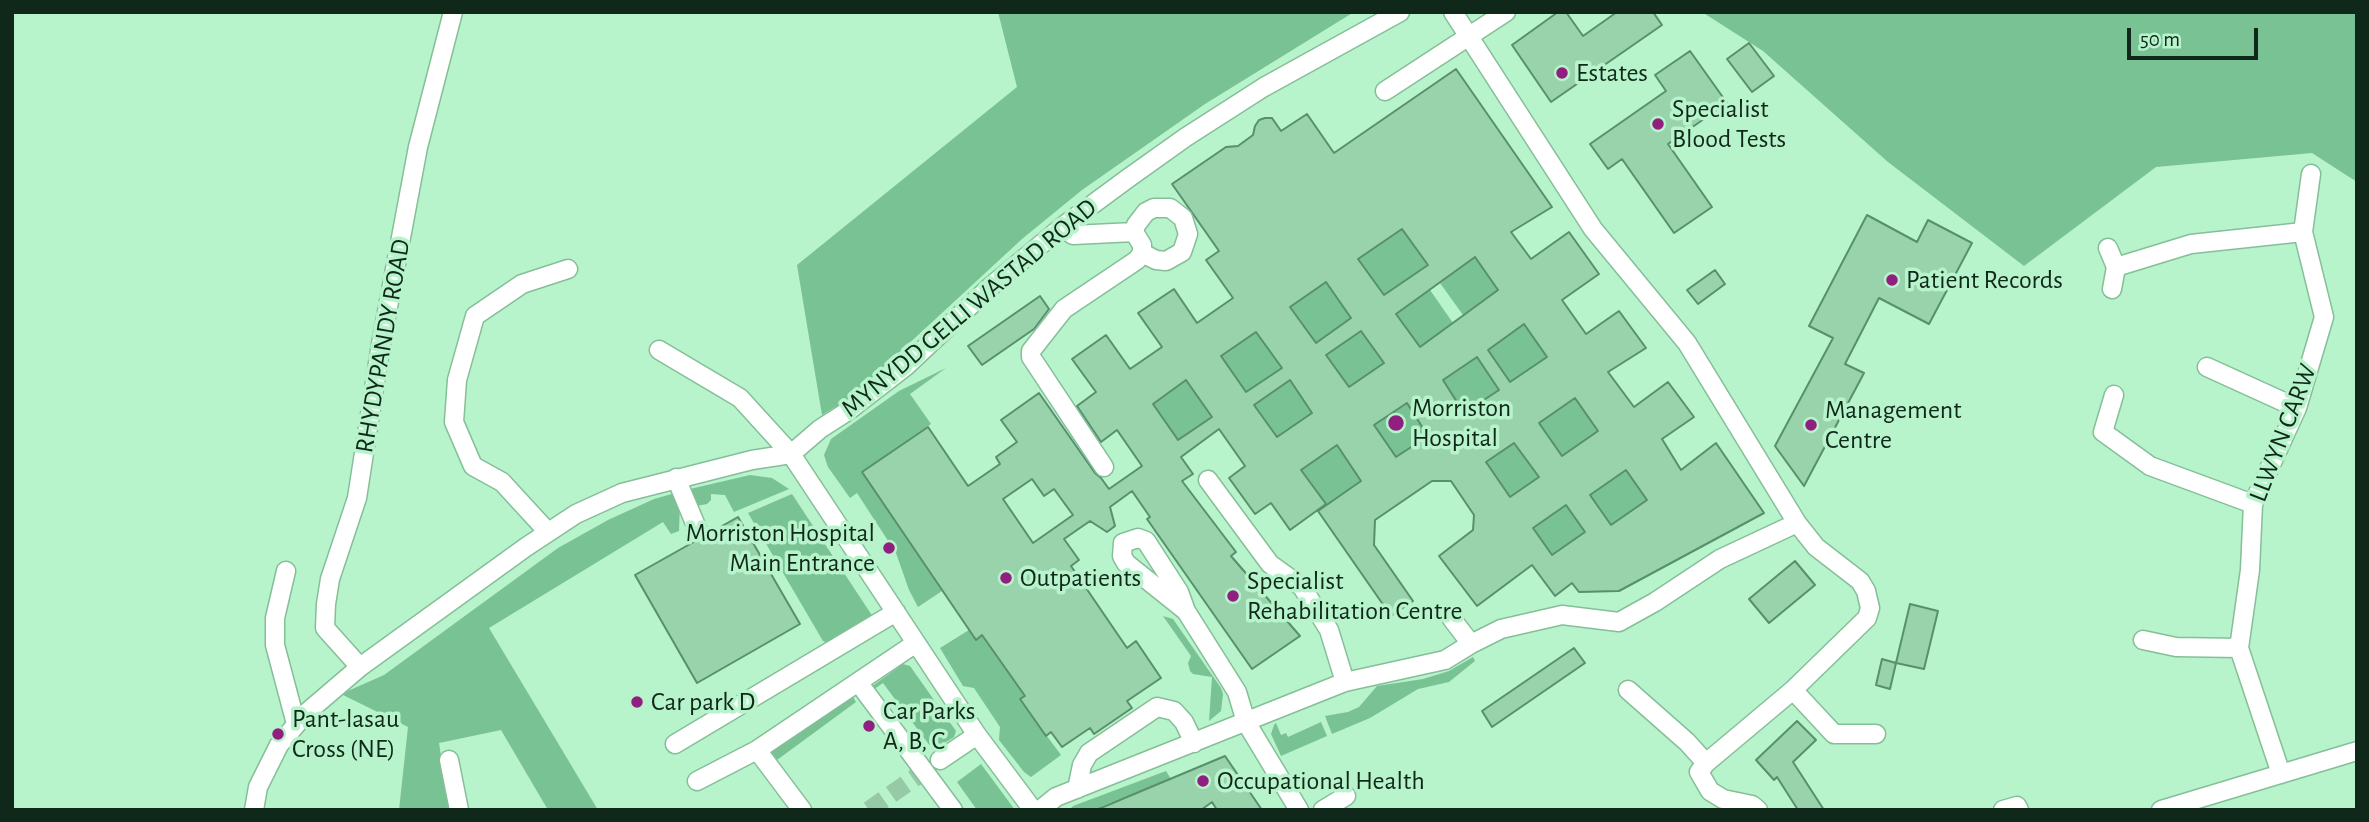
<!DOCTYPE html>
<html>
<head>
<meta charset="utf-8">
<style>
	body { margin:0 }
	#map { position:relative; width:2369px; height:822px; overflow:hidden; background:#b7f3cb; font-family:"Alegreya Sans",sans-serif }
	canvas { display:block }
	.frame { position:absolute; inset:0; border:14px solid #102819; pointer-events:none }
	.scale { position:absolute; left:2127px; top:28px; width:131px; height:32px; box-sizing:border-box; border:4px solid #102819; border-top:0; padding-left:9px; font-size:21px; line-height:24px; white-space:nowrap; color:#102819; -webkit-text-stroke:5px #b7f3cb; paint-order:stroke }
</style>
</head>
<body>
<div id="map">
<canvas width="2369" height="822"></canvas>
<div class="frame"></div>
<div class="scale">50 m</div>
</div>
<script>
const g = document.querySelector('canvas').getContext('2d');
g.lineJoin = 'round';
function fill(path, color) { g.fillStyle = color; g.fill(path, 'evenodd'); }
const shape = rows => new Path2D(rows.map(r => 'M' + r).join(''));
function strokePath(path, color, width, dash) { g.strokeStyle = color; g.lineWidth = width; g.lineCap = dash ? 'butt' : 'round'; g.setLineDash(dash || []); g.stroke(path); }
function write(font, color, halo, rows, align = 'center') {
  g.font = font + ' "Alegreya Sans",sans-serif'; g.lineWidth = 7; g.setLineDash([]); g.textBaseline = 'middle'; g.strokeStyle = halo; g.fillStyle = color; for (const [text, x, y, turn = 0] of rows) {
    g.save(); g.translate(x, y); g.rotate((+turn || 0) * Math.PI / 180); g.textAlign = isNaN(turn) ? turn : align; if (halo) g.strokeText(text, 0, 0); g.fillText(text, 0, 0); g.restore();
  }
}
const green = shape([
	[998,12,1354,12,1205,104,1082,190,1022,239,850,398,822,415,797,265,1017,87],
	[1702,12,2357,12,2357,182,2312,153,2156,167,2024,266,1888,162,1763,51],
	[1403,229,1428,265,1384,295,1358,259],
	[1475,257,1498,290,1463,315,1440,283],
	[1326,282,1351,318,1316,343,1290,307],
	[1430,290,1453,323,1420,347,1396,314],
	[1524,324,1547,357,1510,382,1488,350],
	[1361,331,1384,363,1349,387,1326,355],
	[1256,332,1282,368,1246,392,1221,356],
	[1477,357,1499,390,1464,413,1443,380],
	[946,368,910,394,931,424,862,472,942,591,918,607,909,590,896,553,857,493,850,498,828,467,824,455,831,439,899,391],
	[1186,380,1212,417,1178,440,1153,404],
	[1290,380,1312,413,1277,437,1254,405],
	[1575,398,1598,431,1562,456,1539,423],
	[1407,403,1428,436,1396,457,1374,425],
	[1514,443,1539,477,1510,497,1486,462],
	[1337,445,1361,481,1327,505,1301,470],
	[1626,470,1647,500,1611,525,1590,495],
	[750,475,772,478,789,489,734,512,725,495,711,494,711,500,707,504,696,506,690,489],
	[675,493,680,502,679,531,671,534,663,522,489,628,598,810,548,810,501,730,439,743,449,810,399,810,408,727,341,694,384,675,558,548,608,520,654,499],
	[792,494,875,620,828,643,823,641,748,513],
	[1566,505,1585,532,1552,555,1533,528],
	[1163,616,1173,619,1221,688,1223,694,1221,711,1209,721,1212,677,1193,674,1190,671,1188,663,1191,656],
	[969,630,975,639,982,635,1025,696,1020,700,1061,755,1031,777,1024,772,999,740,1000,727,974,688,963,686,940,648],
	[1473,657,1475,661,1449,682,1418,689,1370,718,1332,734,1325,716,1348,712,1359,707,1377,686,1423,679,1449,671],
	[903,664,910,666,956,731,954,737,933,750,883,683,873,690,871,687],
	[850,692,856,702,777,760,770,750],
	[1321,722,1327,736,1281,756,1271,734,1274,725,1276,723,1281,735,1286,733,1288,737],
	[981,764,1015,810,977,810,957,782],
	[1166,771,1171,779,1102,806,1104,810,1069,810,1073,806]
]);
const building = shape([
	[1558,12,1566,12,1583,36,1617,12,1653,12,1662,25,1551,102,1512,45,1558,12],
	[1749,43,1774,76,1752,92,1727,59,1749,43],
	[1690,51,1727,103,1668,144,1712,207,1674,233,1622,159,1608,169,1590,144,1666,91,1655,75,1690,51],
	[1456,69,1552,207,1511,232,1531,259,1569,232,1599,274,1562,300,1586,334,1619,311,1646,348,1608,372,1634,407,1668,382,1694,417,1662,439,1681,470,1716,443,1764,513,1619,591,1579,592,1572,583,1555,596,1532,565,1477,606,1439,556,1473,530,1474,515,1451,481,1432,481,1375,520,1374,545,1413,601,1391,616,1318,511,1361,481,1337,445,1301,470,1326,504,1290,530,1271,503,1255,514,1229,478,1245,466,1219,429,1181,457,1193,474,1182,481,1236,552,1231,556,1300,636,1252,669,1147,519,1150,517,1132,491,1110,507,1115,526,1107,532,1090,521,1064,539,1079,560,1071,566,1127,648,1136,641,1161,678,1127,701,1132,708,1094,734,1090,728,1062,747,1051,732,1046,736,1020,699,1025,696,982,635,976,640,862,472,928,427,968,486,1000,464,996,457,1017,442,1001,420,1039,393,1095,473,1101,478,1109,489,1142,466,1117,430,1101,442,1077,406,1096,392,1072,359,1106,335,1130,369,1162,347,1138,313,1174,289,1197,323,1233,298,1206,260,1219,251,1172,184,1226,147,1238,146,1253,135,1255,126,1259,120,1265,118,1272,118,1281,131,1307,114,1334,153,1456,69],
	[1402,229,1428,265,1384,295,1358,259,1402,229],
	[1475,257,1498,290,1420,347,1396,314,1475,257],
	[1326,282,1351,318,1316,343,1290,307,1326,282],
	[1524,324,1547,357,1510,382,1488,350,1524,324],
	[1361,331,1384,363,1349,387,1326,355,1361,331],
	[1256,332,1282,368,1246,392,1221,356,1256,332],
	[1477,357,1499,390,1464,413,1443,380,1477,357],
	[1186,380,1212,417,1178,440,1153,404,1186,380],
	[1290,380,1312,413,1277,437,1254,405,1290,380],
	[1575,398,1598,431,1562,456,1539,423,1575,398],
	[1407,403,1428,436,1396,457,1374,425,1407,403],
	[1514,443,1539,477,1510,497,1486,462,1514,443],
	[1626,470,1647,500,1611,525,1590,495,1626,470],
	[1032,479,1044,496,1054,489,1073,515,1033,543,1003,499,1032,479],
	[1566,505,1585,532,1552,555,1533,528,1566,505],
	[1867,215,1917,242,1928,220,1972,243,1929,324,1879,298,1845,364,1864,373,1804,486,1775,446,1833,338,1809,326,1867,215],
	[1715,270,1725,284,1698,304,1687,290,1715,270],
	[1040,296,1049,309,1034,329,982,365,968,346,1040,296],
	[738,517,800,624,697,683,635,575,738,517],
	[1795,561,1815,585,1769,623,1749,599,1795,561],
	[1910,604,1938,611,1924,669,1896,663,1910,604],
	[1574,648,1585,663,1492,727,1482,711,1574,648],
	[1882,659,1896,663,1890,689,1876,685,1882,659],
	[1797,721,1816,740,1793,762,1824,810,1798,810,1777,777,1774,780,1756,760,1797,721],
	[1225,756,1262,810,1217,810,1212,802,1201,810,1096,810,1225,756]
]);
const minorTunnel = shape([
	[869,810,940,760]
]);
const minor = shape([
	[1453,12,1593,229,1687,343,1797,523,1816,547,1860,581,1866,591,1870,608,1867,618,1793,690,1706,763,1699,772,1710,791,1723,799,1752,805,1758,810],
	[1385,91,1506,12],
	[1062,227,1073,235,1134,232],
	[2108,248,2116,267,2112,289],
	[2116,267,2191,244,2303,232],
	[659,350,740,398,791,454,977,735,1033,810],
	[2207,367,2297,408],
	[2114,395,2103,432,2150,466,2253,504],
	[1104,467,1031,357,1031,351,1064,309,1137,260,1142,253,1142,245,1134,232,1136,225,1146,212,1154,208,1170,208,1183,218,1188,234,1182,252,1166,261,1156,260,1142,253],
	[676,478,697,528],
	[1208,480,1270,564,1302,587,1329,630,1345,682],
	[548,532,502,482,473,466,454,422,457,380,475,316,522,284,568,269],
	[286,571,275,618,275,645,296,724],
	[1186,611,1126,563,1122,556,1123,543,1138,538,1146,541,1179,592,1186,611,1237,692,1246,722,1299,810],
	[1452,619,1471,644,1501,629,1562,615,1619,622,1655,602,1720,559,1797,523],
	[2143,640,2176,647,2239,648],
	[360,667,325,628,326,604,330,579,357,498,381,344,418,147,453,12],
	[858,682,953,810],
	[1628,690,1687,742,1706,763],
	[1793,690,1834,734,1876,734],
	[675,744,896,612],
	[757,750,802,810],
	[449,760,459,810],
	[940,760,977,735],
	[2281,774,2239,648,2250,570,2253,504,2297,408,2324,317,2303,232,2311,174],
	[697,781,757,750,916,643],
	[1077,789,1082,765,1089,753,1157,707,1174,711,1184,722,1194,743],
	[254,810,258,787,279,745,305,714,360,667,526,547,576,514,622,493,752,460,791,454,820,429,848,411,905,367,990,287,1062,227,1127,179,1186,137,1264,87,1400,12],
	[1040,810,1056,797,1345,682,1445,660,1471,644],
	[1323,810,1346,796],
	[2003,810,2017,806,2019,810],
	[2161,810,2357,751]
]);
const markers = [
	[1562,73,7,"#901f80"],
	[1658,124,7,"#901f80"],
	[1892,280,7,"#901f80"],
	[1396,423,9,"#901f80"],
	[1811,425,7,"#901f80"],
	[889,548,7,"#901f80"],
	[1006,578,7,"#901f80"],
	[1233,596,7,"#901f80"],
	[637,702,7,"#901f80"],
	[869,726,7,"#901f80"],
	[278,734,7,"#901f80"],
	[1203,781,7,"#901f80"]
];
const poiNames = [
	["Estates",1576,73],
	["Specialist",1672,109],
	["Blood Tests",1672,139],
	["Patient Records",1906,280],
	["Morriston",1412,408],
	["Hospital",1412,438],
	["Management",1825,410],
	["Centre",1825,440],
	["Morriston Hospital",875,533,"right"],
	["Main Entrance",875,563,"right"],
	["Outpatients",1020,578],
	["Specialist",1247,581],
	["Rehabilitation Centre",1247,611],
	["Car park D",651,702],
	["Car Parks",883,711],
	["A, B, C",883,741],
	["Pant-lasau",292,719],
	["Cross (NE)",292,749],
	["Occupational Health",1217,781]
];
const streetNames = [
	["MYNYDD GELLI WASTAD ROAD",969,308,-40],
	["RHYDYPANDY ROAD",383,346,-80],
	["LLWYN CARW",2283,433,-69]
];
fill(green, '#78c293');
fill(building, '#98d3ac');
strokePath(building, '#57906b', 2);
strokePath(minorTunnel, '#96caa7', 18, [18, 9]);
strokePath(minor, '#85bf98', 21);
strokePath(minor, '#fff', 18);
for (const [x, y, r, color] of markers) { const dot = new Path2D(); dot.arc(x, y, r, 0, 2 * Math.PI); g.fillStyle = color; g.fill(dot); strokePath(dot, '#b7f3cb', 2.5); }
write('26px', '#102819', '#b7f3cb', poiNames, 'left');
write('26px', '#102819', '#b7f3cb', streetNames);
</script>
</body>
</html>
